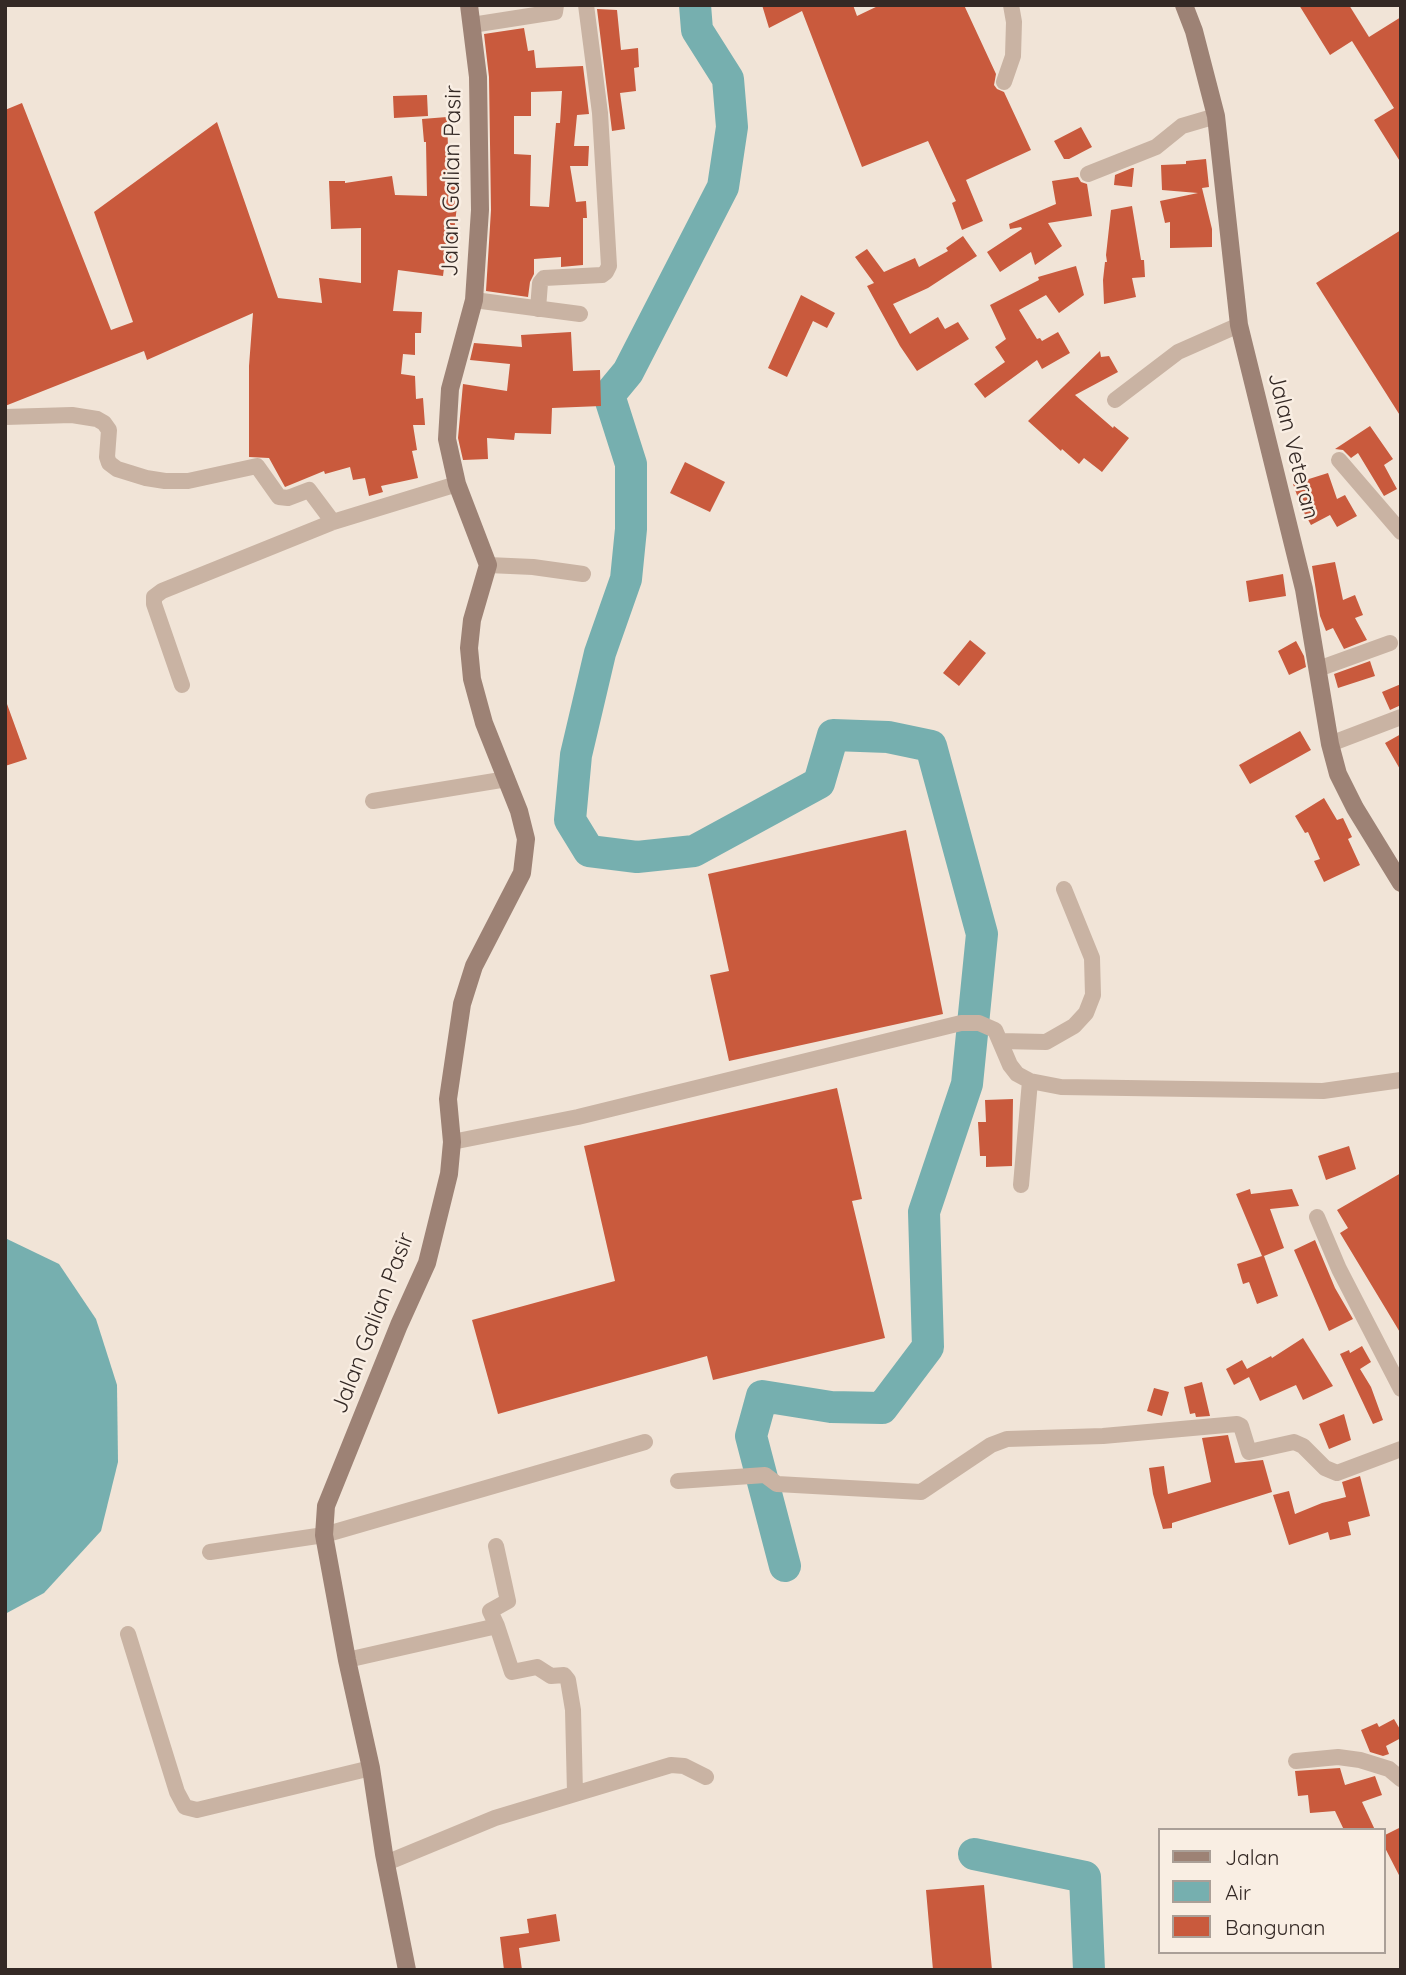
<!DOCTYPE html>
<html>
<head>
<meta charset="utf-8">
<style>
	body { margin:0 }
	#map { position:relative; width:1406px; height:1975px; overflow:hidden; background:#f1e4d7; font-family:Quicksand,sans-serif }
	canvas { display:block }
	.frame { position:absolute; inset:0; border:7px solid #342925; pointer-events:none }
	.legend { position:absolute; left:1158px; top:1828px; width:228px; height:126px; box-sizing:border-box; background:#f9eee3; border:2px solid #aa9f97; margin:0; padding:9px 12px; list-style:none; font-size:21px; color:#342925 }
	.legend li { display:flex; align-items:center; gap:14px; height:35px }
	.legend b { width:35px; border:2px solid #aa9f97 }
</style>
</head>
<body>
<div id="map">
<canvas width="1406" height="1975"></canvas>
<div class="frame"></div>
<ul class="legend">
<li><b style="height:9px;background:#9d8275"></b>Jalan</li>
<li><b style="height:19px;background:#76afaf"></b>Air</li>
<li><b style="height:19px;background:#c95a3d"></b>Bangunan</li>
</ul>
</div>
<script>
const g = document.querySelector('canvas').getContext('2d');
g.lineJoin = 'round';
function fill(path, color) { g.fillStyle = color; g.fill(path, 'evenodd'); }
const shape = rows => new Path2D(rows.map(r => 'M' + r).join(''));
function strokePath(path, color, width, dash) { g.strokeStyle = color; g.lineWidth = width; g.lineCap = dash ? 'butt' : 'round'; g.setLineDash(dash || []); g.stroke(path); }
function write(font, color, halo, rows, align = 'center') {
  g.font = font + ' Quicksand,sans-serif'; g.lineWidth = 5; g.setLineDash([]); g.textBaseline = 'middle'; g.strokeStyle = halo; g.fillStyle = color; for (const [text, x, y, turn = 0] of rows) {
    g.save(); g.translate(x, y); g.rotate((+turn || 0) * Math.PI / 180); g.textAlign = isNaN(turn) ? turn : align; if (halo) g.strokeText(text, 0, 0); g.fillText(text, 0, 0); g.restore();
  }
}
const water = shape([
	[5,1238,59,1264,96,1319,117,1385,118,1462,101,1531,44,1593,5,1614]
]);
const river = shape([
	[695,5,697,30,728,79,732,127,723,187,628,372,609,395,631,464,631,529,626,579,600,653,576,755,570,820,589,851,637,857,694,851,819,783,833,735,888,737,931,746,982,934,967,1084,924,1212,928,1347,882,1408,831,1407,762,1396,751,1436,785,1566],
	[974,1854,1085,1877,1089,1970]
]);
const building = shape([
	[762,5,853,5,857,16,880,5,964,5,996,74,994,85,997,89,1004,92,1031,150,966,180,983,221,962,230,952,203,956,201,928,141,862,167,802,11,769,28],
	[1299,5,1349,5,1369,37,1401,17,1401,163,1374,120,1394,108,1352,41,1330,55],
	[597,9,617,10,621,50,638,48,639,67,634,68,636,91,620,93,625,129,612,131],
	[524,28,528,51,534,50,536,68,583,66,589,114,577,115,574,146,589,146,588,166,570,166,576,202,586,201,587,218,583,218,583,265,561,267,561,257,534,259,534,274,530,282,528,297,486,291,491,210,489,77,484,34],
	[562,91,560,123,556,123,549,207,530,206,531,155,514,154,514,116,531,116,531,92],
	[427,95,428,116,394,118,393,96],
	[22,103,111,330,133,322,94,212,217,122,278,298,322,303,319,278,361,283,361,228,331,229,329,181,345,181,345,183,392,176,395,195,427,196,426,142,424,142,422,119,447,117,449,178,460,178,451,260,445,260,443,276,398,270,393,311,422,312,421,333,415,333,415,355,403,354,401,374,415,376,416,399,423,398,425,425,413,425,417,450,412,451,418,478,381,486,383,492,369,496,365,478,353,480,350,467,325,474,324,471,285,487,269,458,249,457,249,366,253,313,147,360,144,351,5,406,5,110],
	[1081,127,1092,147,1069,159,1064,159,1054,141],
	[1206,159,1209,187,1202,188,1212,229,1212,247,1170,248,1170,222,1165,223,1160,201,1198,193,1162,190,1161,165,1186,164,1186,161],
	[1132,168,1134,168,1132,187,1114,185,1115,175],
	[1078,177,1081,182,1087,184,1092,216,1048,223,1062,246,1035,265,1031,252,1000,272,987,252,1022,229,1021,227,1010,229,1009,224,1056,204,1052,181],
	[1132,206,1141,260,1144,260,1145,277,1132,278,1136,297,1104,304,1103,280,1105,262,1107,262,1106,255,1111,210],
	[1401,230,1401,417,1316,283],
	[963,236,977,256,928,288,893,304,910,334,938,317,945,329,958,322,969,339,917,371,900,346,867,286,874,283,855,257,867,249,884,272,915,258,919,267,948,251,946,248],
	[1076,266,1084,295,1059,313,1046,295,1019,310,1037,339,1040,338,1042,341,1058,332,1070,353,1042,369,1037,360,985,398,974,384,1005,362,995,347,1006,339,990,305,1039,280,1038,277],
	[801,295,835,313,827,328,813,321,787,377,768,368],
	[571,332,573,371,600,370,601,406,552,408,551,434,515,433,514,440,487,438,488,459,463,460,458,438,463,384,507,391,510,364,470,360,474,343,522,347,521,335],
	[1100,351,1101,357,1109,356,1118,372,1075,395,1113,428,1114,426,1129,438,1102,472,1084,458,1079,464,1062,449,1061,451,1028,421],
	[1370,426,1393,459,1384,465,1397,489,1384,496,1358,453,1351,458,1343,450,1335,449],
	[685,462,725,482,710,512,670,493],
	[1328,473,1337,499,1345,495,1357,516,1337,527,1330,515,1311,525,1302,509,1293,484],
	[1335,562,1343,600,1355,595,1363,615,1355,618,1367,640,1344,649,1333,628,1326,631,1320,616,1312,566],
	[1283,574,1286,596,1249,602,1246,581],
	[970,640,986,653,959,686,943,673],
	[1296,641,1304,656,1306,667,1289,675,1278,651],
	[1370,661,1375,676,1338,688,1334,674],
	[1401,684,1401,705,1390,710,1382,692],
	[5,704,7,704,27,759,5,766],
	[1300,731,1311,750,1250,784,1239,765],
	[1401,734,1401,771,1385,743],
	[1324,798,1337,820,1343,818,1352,837,1348,839,1360,865,1324,882,1314,861,1320,859,1308,832,1305,833,1295,816],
	[906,830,943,1014,729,1061,710,975,729,971,708,874],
	[837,1088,862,1199,852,1201,885,1338,713,1380,707,1356,498,1414,472,1320,615,1281,584,1146],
	[1013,1099,1012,1166,986,1167,986,1156,980,1156,978,1122,986,1122,985,1100],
	[1349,1146,1356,1169,1326,1180,1318,1156],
	[1401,1173,1401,1334,1340,1233,1348,1228,1337,1210],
	[1250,1189,1251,1194,1292,1189,1299,1206,1270,1209,1284,1248,1264,1256,1278,1296,1257,1304,1249,1282,1243,1284,1237,1264,1262,1256,1236,1194],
	[1315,1240,1335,1288,1353,1319,1329,1331,1294,1250],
	[1303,1338,1333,1386,1303,1400,1296,1385,1260,1401,1249,1377,1234,1385,1226,1369,1242,1360,1247,1369,1271,1356,1272,1358],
	[1362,1346,1371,1362,1360,1369,1371,1387,1383,1420,1373,1424,1340,1354,1349,1350,1350,1353],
	[1202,1382,1210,1416,1196,1417,1195,1413,1190,1414,1184,1387],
	[1154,1388,1169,1392,1162,1416,1147,1411],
	[1344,1414,1351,1440,1329,1449,1319,1424],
	[1228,1435,1235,1463,1263,1460,1272,1492,1172,1523,1172,1528,1163,1529,1153,1494,1149,1468,1164,1466,1168,1494,1211,1482,1202,1438],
	[1360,1476,1370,1516,1348,1522,1351,1535,1330,1540,1328,1532,1289,1545,1273,1495,1289,1491,1295,1514,1322,1503,1346,1497,1342,1482],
	[1394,1719,1401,1731,1401,1738,1386,1746,1389,1754,1383,1756,1370,1752,1361,1730,1377,1723,1379,1727],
	[1340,1768,1345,1785,1375,1776,1382,1795,1362,1802,1375,1830,1344,1830,1335,1811,1310,1813,1308,1795,1298,1796,1295,1771],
	[1401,1827,1401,1879,1383,1844,1383,1836],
	[984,1885,992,1970,933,1970,926,1890],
	[556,1914,560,1941,519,1948,522,1970,504,1970,500,1937,529,1933,527,1919]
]);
const street = shape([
	[472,25,555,12,556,5],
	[1004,82,1013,56,1014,22,1011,5],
	[1088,174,1156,147,1182,126,1216,116],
	[474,300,580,314],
	[538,309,540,283,544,278,602,275,606,272,609,266,600,113,586,5],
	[1115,400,1178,352,1239,325],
	[5,417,72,415,97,419,104,423,109,430,107,457,109,463,117,469,146,478,165,481,188,481,257,466,279,497,288,498,309,490,333,522],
	[1339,460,1401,532],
	[488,565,533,567,583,574],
	[1318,669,1390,643],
	[182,685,154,604,154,597,162,591,333,522,457,484],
	[1330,744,1401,717],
	[373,801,507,779],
	[1001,1041,1046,1042,1074,1026,1086,1013,1093,995,1092,958,1064,889],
	[452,1142,578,1117,961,1023,979,1023,995,1030,1010,1065,1017,1074,1030,1081,1061,1087,1323,1091,1401,1080],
	[1021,1185,1030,1081],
	[1317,1217,1339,1269,1401,1389],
	[678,1481,765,1475,777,1484,921,1492,991,1445,1007,1439,1103,1436,1237,1424,1241,1426,1249,1452,1294,1442,1303,1446,1325,1468,1337,1473,1401,1449],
	[496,1546,508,1601,490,1611,497,1626],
	[210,1552,324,1535,645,1442],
	[128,1634,177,1792,185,1807,197,1810,371,1768],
	[347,1660,497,1626,512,1672,537,1667,551,1676,564,1675,568,1680,573,1710,575,1793],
	[1296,1761,1338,1757,1360,1760,1389,1769,1401,1779],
	[386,1863,495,1818,671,1765,684,1766,706,1777]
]);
const secondary = shape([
	[1184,5,1194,31,1216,116,1239,325,1304,589,1330,744,1338,774,1355,808,1401,883],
	[407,1970,384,1854,371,1768,347,1660,324,1535,326,1506,399,1325,427,1263,449,1174,452,1142,448,1099,462,1004,474,966,522,873,526,839,519,811,484,723,472,679,469,648,472,620,488,565,457,484,447,439,450,389,474,300,480,210,478,77,469,5]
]);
const streetNames = [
	["Jalan Galian Pasir",452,181,-89],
	["Jalan Veteran",1293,446,76],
	["Jalan Galian Pasir",373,1323,-69]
];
fill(water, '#76afaf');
strokePath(river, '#76afaf', 32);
fill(building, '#c95a3d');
strokePath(street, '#c9b3a3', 16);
strokePath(secondary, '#9d8275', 18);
write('23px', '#342925', '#f9eee3', streetNames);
</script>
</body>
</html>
